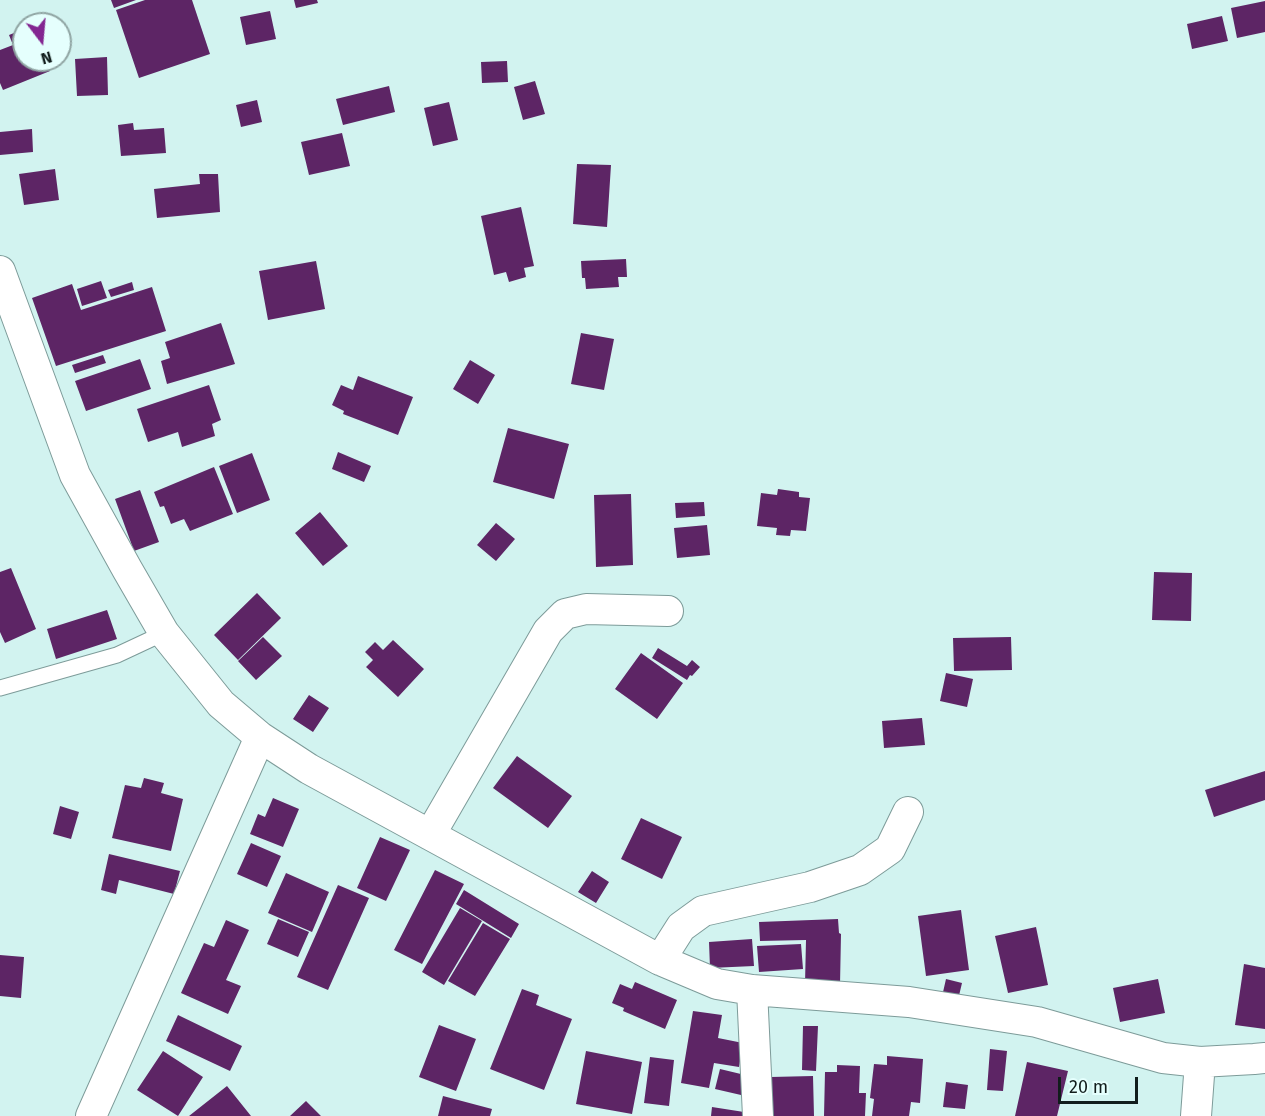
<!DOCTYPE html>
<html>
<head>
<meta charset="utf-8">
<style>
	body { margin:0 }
	#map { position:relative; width:1265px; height:1116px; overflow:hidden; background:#d2f3f0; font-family:"Fira Sans",sans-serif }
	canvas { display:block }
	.north { position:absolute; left:12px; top:12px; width:60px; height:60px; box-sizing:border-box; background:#e5fffd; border:2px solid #90a5a3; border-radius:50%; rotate:164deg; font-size:16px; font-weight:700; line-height:24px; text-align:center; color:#111d1c }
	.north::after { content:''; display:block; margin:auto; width:21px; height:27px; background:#832691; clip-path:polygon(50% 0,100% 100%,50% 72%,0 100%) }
	.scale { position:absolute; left:1058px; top:1077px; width:80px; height:27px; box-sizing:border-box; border:3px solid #111d1c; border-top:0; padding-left:8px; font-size:18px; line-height:21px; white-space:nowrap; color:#111d1c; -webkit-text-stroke:4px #e5fffd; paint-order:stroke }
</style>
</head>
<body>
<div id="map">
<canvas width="1265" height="1116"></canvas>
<div class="north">N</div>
<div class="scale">20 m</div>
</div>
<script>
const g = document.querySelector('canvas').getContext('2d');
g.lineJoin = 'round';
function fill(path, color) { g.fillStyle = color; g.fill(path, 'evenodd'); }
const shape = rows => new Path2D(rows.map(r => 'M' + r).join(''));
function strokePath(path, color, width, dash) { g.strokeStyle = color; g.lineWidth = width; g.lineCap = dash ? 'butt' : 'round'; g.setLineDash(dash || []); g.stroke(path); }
const building = shape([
	[111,0,136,0,114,8],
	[145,0,192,0,210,54,139,78,116,10],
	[294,0,317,0,318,3,296,8],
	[1265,1,1265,32,1237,38,1231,8],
	[270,11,276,39,246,45,240,17],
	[1222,16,1228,41,1192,49,1187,24],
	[24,29,24,60,46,60,50,71,3,90,0,83,0,50,13,45,9,35],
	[107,57,108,95,77,96,75,59],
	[507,61,508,82,482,83,481,62],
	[535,81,545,114,523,120,514,87],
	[389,86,395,112,343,125,336,99],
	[257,100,262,122,241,127,236,105],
	[449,102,458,140,433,146,424,108],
	[133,123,134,130,164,128,166,153,121,156,118,125],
	[32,129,33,152,0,155,0,132],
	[342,133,350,166,309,175,301,142],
	[577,164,611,165,607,227,573,224],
	[55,169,59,200,24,205,19,174],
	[199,174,218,174,220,212,157,218,154,189,200,184],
	[521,207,534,266,524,268,526,277,509,282,506,272,494,275,481,216],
	[626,259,627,277,618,277,619,287,586,289,585,278,582,278,581,261],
	[316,261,325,309,268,320,259,271],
	[101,281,107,298,82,306,77,289],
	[132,282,134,290,111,297,108,290],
	[72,284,81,310,152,287,166,331,56,366,32,298],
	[221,323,235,364,167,384,161,361,170,358,165,342],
	[581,333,614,339,604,390,571,384],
	[103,355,106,363,75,373,72,365],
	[140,359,151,389,86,411,75,381],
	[470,360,495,375,478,404,453,389],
	[358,376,413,397,398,435,343,414,344,411,332,405,341,385,353,390],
	[209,385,221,420,212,424,215,436,182,447,178,432,148,442,137,409],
	[508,428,569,444,554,499,493,482],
	[338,452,371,466,364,482,332,469],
	[252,453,270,500,237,513,219,466],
	[214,467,233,514,190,531,184,519,171,524,164,506,160,507,154,492],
	[778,489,799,492,799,497,810,498,806,531,791,530,790,536,776,535,777,528,757,526,761,493,777,495],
	[140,490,159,542,134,551,115,499],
	[631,494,633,565,596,567,594,495],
	[704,502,705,516,676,518,675,503],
	[320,512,348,546,323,566,295,533],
	[496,523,515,539,496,561,477,545],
	[707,525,710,555,677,558,674,528],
	[11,568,36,629,5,643,0,632,0,572],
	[1154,572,1192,573,1191,621,1152,620],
	[257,593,281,618,238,660,214,635],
	[107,610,117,639,56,659,47,629],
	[263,637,282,656,256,680,238,661],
	[1011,637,1012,670,954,671,953,638],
	[393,640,424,669,398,697,366,667,373,660,365,652,375,642,383,650],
	[658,648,687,666,692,660,700,667,692,676,690,675,687,680,652,658],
	[641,653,683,683,657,719,615,689],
	[946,673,973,679,967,707,940,701],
	[309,695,329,708,313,732,293,719],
	[922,718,925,745,884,748,882,721],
	[517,756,572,796,548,828,493,788],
	[1265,771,1265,800,1214,817,1205,790],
	[144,778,164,783,161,793,183,799,171,851,112,838,125,785,141,788],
	[273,798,299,809,283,847,250,834,258,814,265,817],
	[60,806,79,812,71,839,53,834],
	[641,818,682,837,662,879,621,859],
	[380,837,410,850,386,901,357,888],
	[251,843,281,856,267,887,237,874],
	[109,854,180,871,174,894,119,880,116,894,101,890],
	[435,870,464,884,422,964,394,950],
	[592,871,609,882,596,903,578,892],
	[286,873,329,892,312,932,268,913],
	[338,885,369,898,328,990,297,977],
	[464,890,519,924,511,938,456,904],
	[460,908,482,921,444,985,422,972],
	[961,910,969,970,926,976,918,916],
	[278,919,309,932,298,957,267,944],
	[838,919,839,933,841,934,840,985,805,984,806,940,760,941,759,922],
	[226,920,249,930,226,980,241,986,228,1014,181,993,204,943,214,947],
	[483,923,510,939,475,996,448,981],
	[1036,927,1048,985,1008,993,995,936],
	[752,939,754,966,710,968,709,942],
	[801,944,803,969,759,972,757,946],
	[0,955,24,957,21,998,0,996],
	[1244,964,1265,968,1265,1029,1235,1025],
	[946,979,962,983,957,1004,941,1001],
	[1158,979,1165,1013,1120,1022,1113,988],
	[635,982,677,1000,665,1029,623,1011,624,1008,612,1003,620,984,632,989],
	[522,989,539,995,536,1005,572,1019,544,1090,490,1069],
	[693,1011,722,1015,718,1038,743,1043,739,1067,714,1063,709,1088,681,1083],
	[178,1015,242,1046,230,1071,166,1041],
	[439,1025,476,1039,456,1091,419,1077],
	[803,1026,818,1026,816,1071,802,1070],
	[990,1049,1007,1051,1003,1091,987,1090],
	[163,1051,203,1077,178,1116,137,1090],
	[586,1051,642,1062,632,1114,576,1104],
	[887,1056,923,1059,920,1103,911,1102,909,1116,872,1116,874,1099,870,1098,874,1064,887,1065],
	[650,1057,674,1060,669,1106,644,1103],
	[1027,1062,1068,1071,1057,1116,1015,1116],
	[837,1065,860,1066,859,1093,866,1093,865,1116,824,1116,825,1072,837,1072],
	[720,1069,745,1075,741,1095,715,1089],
	[813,1076,814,1116,772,1116,771,1077],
	[946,1082,968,1085,965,1109,943,1107],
	[227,1086,251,1116,189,1116],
	[443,1096,492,1109,490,1116,438,1116],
	[306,1101,321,1116,290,1116],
	[712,1107,744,1112,744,1116,711,1116]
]);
const lane = shape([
	[0,688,117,655,164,633]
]);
const street = shape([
	[0,271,75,475,127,569,164,633,221,704,260,737,309,769,660,960,717,984,752,990,909,1002,1037,1022,1163,1058,1200,1062,1254,1059,1265,1058],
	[430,835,548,631,565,614,586,609,668,611],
	[660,960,681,927,703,911,810,887,860,870,890,849,908,812],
	[752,990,758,1116],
	[91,1116,260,737],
	[1196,1116,1200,1062]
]);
fill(building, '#5d2565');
strokePath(lane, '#7d9b99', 17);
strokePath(street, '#7d9b99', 32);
strokePath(lane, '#fff', 15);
strokePath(street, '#fff', 30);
</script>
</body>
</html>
